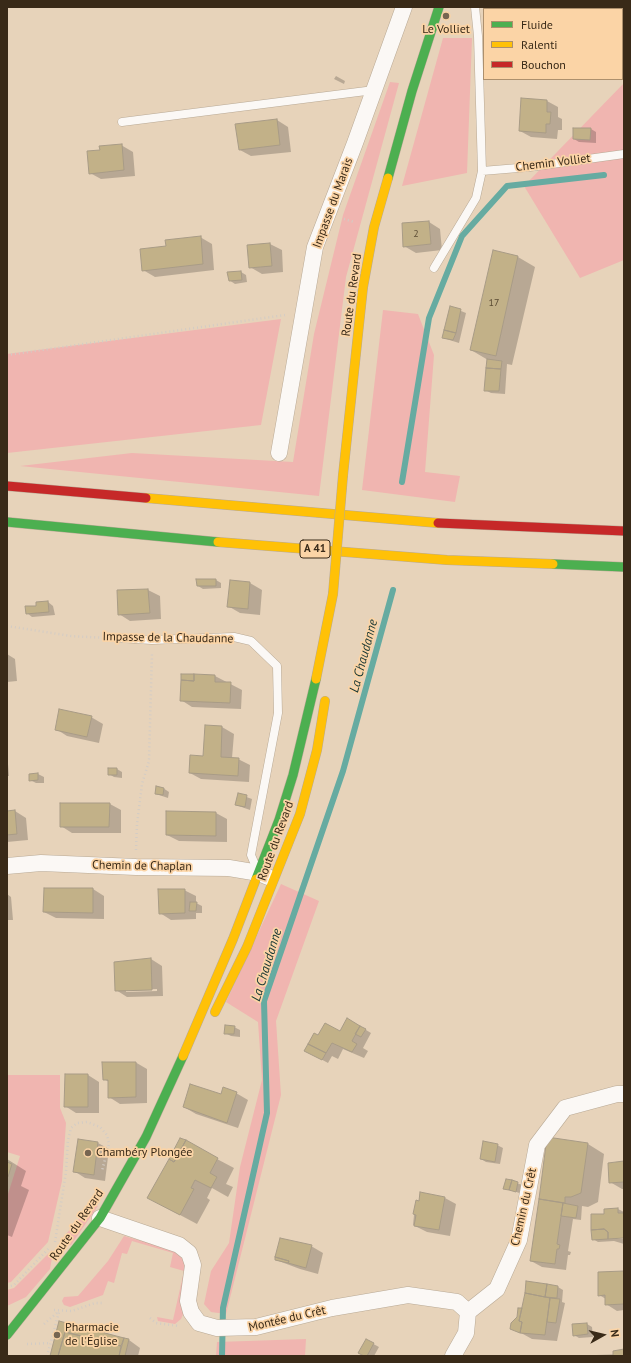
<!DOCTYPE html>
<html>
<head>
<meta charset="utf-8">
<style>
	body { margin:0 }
	#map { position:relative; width:631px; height:1363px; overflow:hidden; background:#e7d3ba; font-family:"PT Sans",sans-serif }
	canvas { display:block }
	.frame { position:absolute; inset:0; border:8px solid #392a18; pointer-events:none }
	.legend { position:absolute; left:483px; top:8px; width:140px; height:72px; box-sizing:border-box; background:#fbd4a6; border:1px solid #ad906d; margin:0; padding:5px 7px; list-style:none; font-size:12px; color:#392a18 }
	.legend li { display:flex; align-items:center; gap:8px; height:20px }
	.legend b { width:20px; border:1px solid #ad906d }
	.north { position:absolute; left:583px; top:1315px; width:40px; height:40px; -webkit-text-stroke:3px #fbd4a6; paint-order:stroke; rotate:82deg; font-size:11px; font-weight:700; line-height:16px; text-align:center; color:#392a18 }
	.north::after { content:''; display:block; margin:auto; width:14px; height:18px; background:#392a18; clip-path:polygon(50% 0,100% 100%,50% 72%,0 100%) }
</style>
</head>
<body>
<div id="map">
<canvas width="631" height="1363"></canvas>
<div class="frame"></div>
<ul class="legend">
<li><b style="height:5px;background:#4caf50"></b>Fluide</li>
<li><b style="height:5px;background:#ffc107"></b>Ralenti</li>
<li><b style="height:5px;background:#c62828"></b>Bouchon</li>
</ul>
<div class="north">N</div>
</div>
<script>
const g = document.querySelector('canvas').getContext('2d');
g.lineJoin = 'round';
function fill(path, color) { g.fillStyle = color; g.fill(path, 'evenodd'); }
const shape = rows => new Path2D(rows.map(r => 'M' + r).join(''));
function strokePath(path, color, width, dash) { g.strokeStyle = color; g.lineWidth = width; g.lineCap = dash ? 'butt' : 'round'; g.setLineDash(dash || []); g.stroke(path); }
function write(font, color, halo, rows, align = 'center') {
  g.font = font + ' "PT Sans",sans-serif'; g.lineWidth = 3.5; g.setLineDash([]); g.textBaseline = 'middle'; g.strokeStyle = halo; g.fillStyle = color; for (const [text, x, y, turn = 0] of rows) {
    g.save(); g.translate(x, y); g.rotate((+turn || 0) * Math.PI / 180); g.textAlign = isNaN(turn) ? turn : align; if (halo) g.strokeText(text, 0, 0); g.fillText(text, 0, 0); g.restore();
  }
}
const green = shape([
	[443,38,472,38,467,173,402,186],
	[390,82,399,83,346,277,319,496,20,466,132,453,293,462,314,334,343,215],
	[624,83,624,260,580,278,524,186],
	[383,310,418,314,434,355,425,472,460,476,455,502,362,490],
	[281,319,261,425,7,453,7,354],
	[281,884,319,901,276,1021,281,1095,226,1314,211,1312,204,1304,211,1271,229,1243,240,1167,262,1080,258,1022,226,1002],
	[7,1075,60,1075,60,1108,66,1123,62,1181,48,1242,11,1282,7,1283,7,1197,20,1156,7,1152],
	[94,1204,98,1206,71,1245,64,1246,60,1244,60,1241,91,1205],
	[124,1236,175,1250,184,1258,189,1270,184,1312,181,1319,175,1324,158,1321,157,1317,173,1320,184,1271,170,1267,173,1253,132,1241,127,1254,122,1253,114,1283,108,1281,103,1295,70,1307,64,1305,62,1301,64,1297,78,1296,108,1261],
	[52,1250,52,1258,50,1269,26,1297,7,1306,7,1290,14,1288],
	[306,1339,305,1356,216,1356,217,1342]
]);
const shadow = shape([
	[336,76,345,81,344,84,334,79],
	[547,101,558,107,558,117,562,119,562,130,558,130,557,139,531,137,520,131],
	[277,120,288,127,291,152,251,156,240,150],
	[591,129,596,132,596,143,579,142,574,139],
	[121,145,133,152,135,176,101,179,90,173,101,151],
	[429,222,440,229,442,250,416,253,404,246],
	[200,237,212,244,214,270,155,277,143,270,167,247],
	[270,244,282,250,283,272,262,274,250,267,248,246],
	[493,252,518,257,535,267,512,365,507,364,505,394,491,393,485,390,488,360,471,350],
	[241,272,246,275,247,282,235,284,229,280],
	[451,307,466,313,459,343,443,338],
	[216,580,221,583,221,588,203,589,198,586],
	[230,581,250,583,262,590,260,615,240,613,228,606],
	[148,590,160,596,161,619,130,621,119,614,118,591],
	[48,602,53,606,55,615,32,617,27,613,37,607],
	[7,654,15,659,17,681,7,682],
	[215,676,242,690,241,709,192,707,181,700],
	[91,717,103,724,99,743,67,736,56,729],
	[206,726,222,727,234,734,232,758,238,759,250,765,249,782,201,779,190,773,204,757],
	[7,752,9,776,7,776],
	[117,769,122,772,122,778,114,777,109,774],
	[30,774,38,774,44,777,44,783,36,783,30,780],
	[163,788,169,792,168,798,156,794],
	[238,794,252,799,250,810,236,805],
	[110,804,121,810,121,833,72,833,61,826],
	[15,811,26,818,28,840,7,842,7,812],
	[167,812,216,813,227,819,227,842,179,841,167,835],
	[93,889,104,896,104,919,56,918,44,912],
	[184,890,196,896,196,903,202,906,202,913,196,913,196,919,171,920,160,913],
	[7,894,11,897,13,920,7,920],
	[151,959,162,966,163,996,127,997,116,990],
	[157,989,157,991,126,992,126,990],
	[348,1019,371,1033,363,1048,368,1051,364,1058,343,1049,338,1059,332,1056,328,1063,306,1051,319,1036,341,1032],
	[234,1027,240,1030,240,1037,231,1036,225,1033],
	[135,1062,147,1069,147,1103,120,1104,109,1097,109,1082,104,1079],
	[88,1075,99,1082,99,1113,76,1113,65,1106],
	[236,1093,248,1100,238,1128,196,1114,184,1107,221,1096],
	[548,1138,588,1144,604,1154,598,1202,588,1207,582,1206,581,1220,573,1219,568,1251,571,1252,570,1255,568,1255,566,1270,542,1267,531,1261],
	[79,1140,98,1143,109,1149,105,1181,85,1178,74,1171],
	[497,1145,503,1148,500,1164,486,1162,481,1159],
	[7,1159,26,1171,21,1186,29,1190,12,1237,7,1235],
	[217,1159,234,1168,226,1184,233,1187,228,1197,212,1188,207,1198,210,1200,197,1224,165,1207],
	[624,1162,624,1189,622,1189,610,1182],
	[506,1180,526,1186,525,1195,505,1188],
	[445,1198,456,1204,450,1236,427,1232,413,1225,414,1215,418,1215],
	[618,1209,624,1212,624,1237,616,1237,618,1239,624,1239,624,1244,614,1241,598,1242,593,1239,605,1215],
	[311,1246,323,1253,318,1274,300,1269,276,1260],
	[624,1273,624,1310,617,1311,606,1304,606,1299,599,1295],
	[558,1287,563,1290,562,1302,565,1303,557,1341,532,1339,512,1328,522,1309],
	[60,1322,129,1340,140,1348,138,1356,52,1356],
	[121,1342,124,1342,122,1350,120,1349],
	[587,1324,592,1327,593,1337,579,1338,574,1335],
	[366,1340,379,1347,374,1356,366,1356]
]);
const stream = shape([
	[402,482,429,318,462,236,507,186,604,175],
	[222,1356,223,1308,267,1113,264,1001,343,771,393,590]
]);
const building = shape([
	[521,98,547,100,547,112,551,112,550,124,546,124,546,133,519,131,521,98],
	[277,119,280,145,239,150,235,124,277,119],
	[573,128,591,128,590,140,573,139,573,128],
	[122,144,124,170,89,174,87,151,100,150,99,146,122,144],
	[429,221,431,244,403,247,402,223,429,221],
	[201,236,203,264,142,271,140,249,166,246,165,240,201,236],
	[270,243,272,266,249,268,247,245,270,243],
	[493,250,518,256,496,356,470,350,493,250],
	[241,271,242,280,229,281,227,272,241,271],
	[450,306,461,309,456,333,444,330,450,306],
	[444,330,456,333,453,340,442,338,444,330],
	[487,359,502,361,501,369,486,368,487,359],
	[486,368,501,369,499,391,484,391,486,368],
	[196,579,216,579,216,586,197,586,196,579],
	[230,580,250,582,248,609,227,607,230,580],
	[148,589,150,613,118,615,117,590,148,589],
	[48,601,49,612,26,614,25,606,36,606,36,602,48,601],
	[181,674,194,674,194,681,181,680,181,674],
	[194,674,215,675,215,682,231,682,230,703,180,701,181,680,194,681,194,674],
	[59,709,92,716,87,737,55,730,59,709],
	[205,725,222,726,221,757,239,758,238,776,189,773,190,755,203,756,205,725],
	[108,768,117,768,117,775,108,775,108,768],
	[38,773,38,780,29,781,29,774,38,773],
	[156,786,164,788,163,795,155,794,156,786],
	[238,793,247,795,245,807,235,805,238,793],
	[60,803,110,803,109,827,60,827,60,803],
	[15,810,17,834,7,835,7,811,15,810],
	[166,811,216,812,216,836,166,835,166,811],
	[44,888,93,888,93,913,43,912,44,888],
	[158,889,185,889,185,913,159,914,158,889],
	[190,902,197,902,196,911,189,911,190,902],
	[151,958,152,990,115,991,114,962,151,958],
	[347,1018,360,1026,352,1041,357,1044,352,1052,332,1043,326,1053,308,1044,314,1033,318,1035,325,1023,340,1031,347,1018],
	[225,1025,235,1026,234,1034,224,1034,225,1025],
	[360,1026,366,1029,361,1037,355,1034,360,1026],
	[308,1044,326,1053,322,1060,304,1051,308,1044],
	[102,1062,136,1062,136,1097,108,1098,108,1080,103,1080,102,1062],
	[65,1074,88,1074,88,1107,64,1107,65,1074],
	[190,1084,221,1094,223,1087,237,1092,227,1123,183,1107,190,1084],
	[547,1137,588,1143,581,1193,571,1197,565,1197,565,1203,539,1199,547,1137],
	[180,1138,186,1140,174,1162,169,1159,180,1138],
	[78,1139,98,1142,94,1175,73,1172,78,1139],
	[186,1140,218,1158,210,1173,217,1177,211,1188,195,1180,191,1188,194,1189,180,1215,147,1198,169,1159,174,1162,186,1140],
	[483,1141,498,1144,495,1162,480,1159,483,1141],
	[624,1161,624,1182,609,1183,608,1163,624,1161],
	[7,1162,12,1164,8,1177,7,1177,7,1162],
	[506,1179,512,1180,509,1190,503,1189,506,1179],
	[512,1180,518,1182,516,1192,509,1190,512,1180],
	[420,1192,445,1197,439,1230,414,1226,416,1215,413,1214,416,1200,419,1201,420,1192],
	[539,1199,563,1203,557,1244,560,1245,559,1249,557,1249,555,1264,530,1261,539,1199],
	[563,1203,578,1206,576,1218,561,1216,563,1203],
	[618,1208,618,1213,624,1213,624,1238,608,1239,608,1232,604,1229,591,1230,591,1214,604,1214,604,1209,618,1208],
	[604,1229,608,1232,608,1239,592,1240,591,1230,604,1229],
	[280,1238,312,1245,306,1268,288,1263,289,1261,275,1257,280,1238],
	[275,1257,289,1261,288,1263,275,1260,275,1257],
	[624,1271,624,1304,605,1305,605,1295,598,1296,598,1272,624,1271],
	[526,1281,547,1284,545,1297,525,1293,526,1281],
	[547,1284,558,1286,557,1298,545,1297,547,1284],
	[525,1293,550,1298,545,1335,520,1333,522,1322,519,1321,525,1293],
	[550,1298,560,1299,556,1323,547,1322,550,1298],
	[518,1308,522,1308,519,1321,522,1322,520,1333,510,1329,511,1323,517,1317,518,1308],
	[59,1321,124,1338,121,1346,65,1332,58,1356,50,1356,59,1321],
	[587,1323,588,1334,573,1336,572,1324,587,1323],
	[65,1332,121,1346,119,1356,58,1356,65,1332],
	[124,1338,129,1339,125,1356,119,1356,124,1338],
	[366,1339,374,1343,367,1356,364,1356,358,1353,366,1339],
	[624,1349,624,1356,579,1356,613,1355,613,1351,624,1349]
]);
const path = shape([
	[344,219,354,222],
	[7,355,285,315],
	[7,626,71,636,106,638],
	[136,850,137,824,142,784,149,761,152,653],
	[55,1242,66,1172,68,1140,71,1128,77,1123,87,1122,100,1127,107,1135,109,1144,102,1171],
	[7,1287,14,1285,50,1247],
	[54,1310,72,1311,95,1303,102,1303],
	[150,1318,156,1323,179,1326],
	[44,1324,58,1312],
	[27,1344,51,1343],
	[47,1356,59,1312]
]);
const lane = shape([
	[122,122,374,90],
	[482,171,530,167,624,154],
	[434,268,476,198,482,171,478,36,475,7],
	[118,638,152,640,234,637,251,641,277,666,278,713,251,855,256,867]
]);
const street = shape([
	[279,453,315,247,355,143,404,7],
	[7,866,41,863,136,867,229,868,259,873,268,877],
	[100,1218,179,1245,189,1253,193,1265,188,1301,191,1312,199,1323,217,1328,256,1327,332,1308,408,1295,457,1302,468,1312],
	[453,1356,466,1333,468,1312,497,1289,519,1240,537,1145,565,1108,617,1094,624,1094]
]);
const fast = shape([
	[388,178,412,91,439,7],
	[7,522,218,542],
	[553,564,624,567],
	[256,879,279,820,293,775,316,679],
	[7,1335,100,1218,146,1137,183,1056]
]);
const slow = shape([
	[343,475,363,287,374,227,388,178],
	[146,498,438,523],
	[218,542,447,560,553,564],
	[316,679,333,594],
	[215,1012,247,947,300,814,317,750,325,701],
	[183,1056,233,939,256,879]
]);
const jam = shape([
	[7,486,146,498],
	[438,523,624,531]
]);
const slowBridge = shape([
	[333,594,343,475]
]);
const markers = [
	[446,16,4,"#766551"],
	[88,1153,4,"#766551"],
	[57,1335,4,"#766551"]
];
const numberNames = [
	["2",416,234],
	["17",494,303]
];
const shields = [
	[315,549,30]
];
const shieldNames = [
	["A 41",315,549]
];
const poiNames = [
	["Le Volliet",446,30,"center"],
	["Chambéry Plongée",96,1153],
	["Pharmacie",65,1328],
	["de l'Église",65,1342]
];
const streetNames = [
	["Chemin Volliet",553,163,-7],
	["Impasse du Marais",333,203,-70],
	["Route du Revard",352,295,-82],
	["Impasse de la Chaudanne",168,638,1],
	["Route du Revard",276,841,-70],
	["Chemin de Chaplan",142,866,1],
	["Chemin du Crêt",524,1207,-77],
	["Route du Revard",77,1225,-55],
	["Montée du Crêt",287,1319,-13]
];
const waterNames = [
	["La Chaudanne",364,656,-75],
	["La Chaudanne",267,965,-73]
];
fill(green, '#f0b5b0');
fill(shadow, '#0003');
strokePath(stream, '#66aba1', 6);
fill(building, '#c2b188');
strokePath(building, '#a89b86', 1);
strokePath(lane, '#b8a995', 9);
strokePath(street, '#b8a995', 17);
strokePath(fast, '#b8a995', 10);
strokePath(slow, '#b8a995', 10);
strokePath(jam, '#b8a995', 10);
strokePath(path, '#d3ccc5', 2.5, [1, 3]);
strokePath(lane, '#fbf8f5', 8);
strokePath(street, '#fbf8f5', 16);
strokePath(fast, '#4caf50', 9);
strokePath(slow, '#ffc107', 9);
strokePath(jam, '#c62828', 9);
strokePath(slowBridge, '#b8a995', 10, []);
strokePath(slowBridge, '#ffc107', 9);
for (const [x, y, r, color] of markers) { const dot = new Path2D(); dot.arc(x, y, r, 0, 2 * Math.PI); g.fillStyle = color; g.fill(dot); strokePath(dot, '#fbd4a6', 1.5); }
write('10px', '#5b4c34', null, numberNames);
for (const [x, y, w] of shields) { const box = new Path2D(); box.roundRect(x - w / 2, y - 9, w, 18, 3); g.fillStyle = '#fbd4a6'; g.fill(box); strokePath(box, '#392a18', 1); }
write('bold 11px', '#392a18', null, shieldNames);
write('12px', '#392a18', '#fbd4a6', poiNames, 'left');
write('12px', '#392a18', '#fbd4a6', streetNames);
write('italic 13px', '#153533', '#fbd4a6', waterNames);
</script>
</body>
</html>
